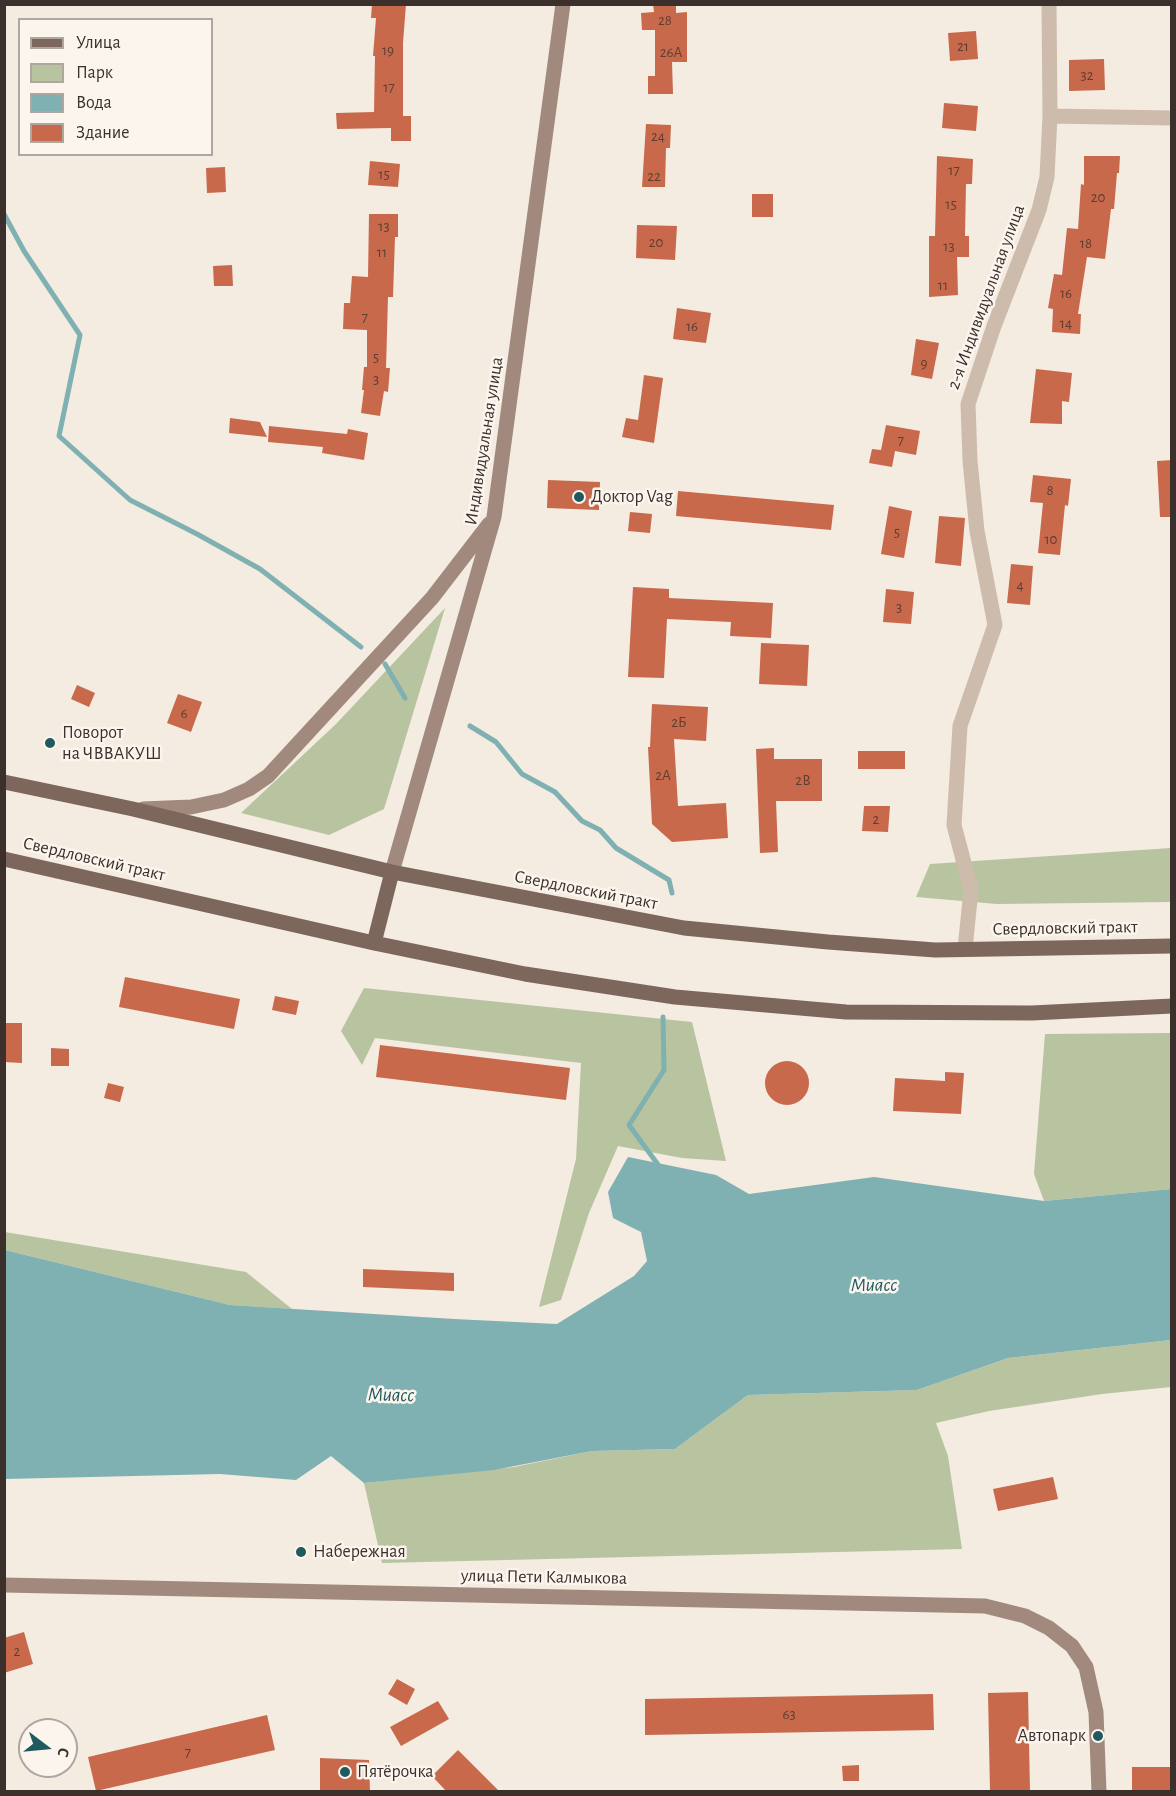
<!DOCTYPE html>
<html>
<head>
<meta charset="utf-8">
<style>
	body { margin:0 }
	#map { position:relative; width:1176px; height:1796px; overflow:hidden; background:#f4ebe1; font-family:"Alegreya Sans",sans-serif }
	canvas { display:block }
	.frame { position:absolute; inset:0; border:6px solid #3b302b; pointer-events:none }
	.legend { position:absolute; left:18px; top:18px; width:195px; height:138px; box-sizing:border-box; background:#fbf5ee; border:2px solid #aea6a0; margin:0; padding:8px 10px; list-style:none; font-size:18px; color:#3b302b }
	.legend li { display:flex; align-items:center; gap:12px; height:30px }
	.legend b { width:30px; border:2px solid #aea6a0 }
	.north { position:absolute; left:18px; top:1718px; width:60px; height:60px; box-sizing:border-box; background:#fbf5ee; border:2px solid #aea6a0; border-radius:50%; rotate:106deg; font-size:16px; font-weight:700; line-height:24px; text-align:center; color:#3b302b }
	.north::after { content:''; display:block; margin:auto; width:21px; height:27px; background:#1f5a5e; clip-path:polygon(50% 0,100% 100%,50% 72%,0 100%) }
</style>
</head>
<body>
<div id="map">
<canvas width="1176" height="1796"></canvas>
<div class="frame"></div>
<ul class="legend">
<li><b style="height:8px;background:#7d675c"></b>Улица</li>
<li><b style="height:16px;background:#b8c4a0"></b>Парк</li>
<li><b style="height:16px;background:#7fb0b2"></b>Вода</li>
<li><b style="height:16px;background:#c8694b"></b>Здание</li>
</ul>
<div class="north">С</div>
</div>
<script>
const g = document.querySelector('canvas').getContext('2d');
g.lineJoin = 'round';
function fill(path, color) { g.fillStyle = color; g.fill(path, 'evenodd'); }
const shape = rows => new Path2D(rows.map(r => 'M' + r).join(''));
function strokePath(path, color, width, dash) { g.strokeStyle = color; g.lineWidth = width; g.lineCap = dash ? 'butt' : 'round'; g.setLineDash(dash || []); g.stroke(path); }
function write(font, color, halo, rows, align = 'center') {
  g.font = font + ' "Alegreya Sans",sans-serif'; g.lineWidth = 5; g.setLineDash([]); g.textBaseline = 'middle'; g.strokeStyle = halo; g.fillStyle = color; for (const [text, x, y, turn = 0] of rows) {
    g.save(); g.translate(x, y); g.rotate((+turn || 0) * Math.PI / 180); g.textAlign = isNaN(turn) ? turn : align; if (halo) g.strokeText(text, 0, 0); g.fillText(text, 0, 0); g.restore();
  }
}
const green = shape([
	[445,608,384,809,329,835,241,813,336,724],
	[1171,848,1171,902,997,904,916,897,930,864],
	[364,988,692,1022,726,1161,682,1158,618,1146,589,1213,561,1300,539,1307,576,1159,581,1063,375,1038,362,1065,341,1031],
	[1171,1033,1171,1189,1044,1201,1034,1174,1045,1034],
	[5,1232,246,1272,292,1309,230,1305,5,1250],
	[1171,1340,1171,1387,1102,1394,989,1411,936,1423,948,1456,962,1549,382,1563,364,1483,514,1467,592,1451,675,1449,748,1395,917,1390,1008,1358]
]);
const water = shape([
	[628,1157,716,1175,749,1194,874,1177,1044,1201,1171,1189,1171,1340,1008,1358,917,1390,748,1395,675,1449,592,1451,494,1470,364,1483,331,1456,296,1480,220,1474,5,1479,5,1250,230,1305,454,1319,557,1324,634,1276,647,1261,641,1232,613,1218,608,1192]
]);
const stream = shape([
	[4,214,24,251,80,335,59,436,130,500,197,534,260,569,361,647],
	[385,664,405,698],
	[470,726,496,742,522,774,555,792,582,821,600,830,616,848,669,880,672,893],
	[659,1166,629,1125,664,1070,663,1017]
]);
const building = shape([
	[372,4,406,4,403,43,403,116,411,116,411,141,391,141,391,128,337,129,336,113,374,112,375,56,373,56,376,18,371,18],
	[653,4,676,4,676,13,687,12,687,62,672,62,673,94,648,94,648,76,655,76,655,30,642,30,641,13,654,12],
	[976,31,978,59,950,61,948,33],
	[1104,59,1105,90,1069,91,1069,60],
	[944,103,978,106,976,131,942,128],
	[646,124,671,125,670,148,666,148,665,187,642,187],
	[937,156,973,159,972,184,966,184,965,236,969,236,969,257,957,257,958,295,929,297,929,236,935,236],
	[1084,156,1120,156,1119,173,1117,173,1114,209,1111,209,1105,259,1087,257,1078,314,1081,314,1080,334,1052,332,1053,309,1048,308,1054,274,1062,275,1067,228,1078,229,1081,184,1084,185],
	[370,161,400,164,398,187,368,185],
	[225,167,226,192,207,193,206,168],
	[752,194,773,194,773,217,752,217],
	[369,214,398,214,398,237,395,237,393,297,388,297,386,368,390,368,388,392,384,391,380,416,361,413,364,390,362,390,364,367,367,367,367,330,343,329,344,303,350,303,352,276,368,277],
	[637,225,677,226,675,260,636,258],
	[232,265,233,286,214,286,213,266],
	[677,308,711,313,706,343,673,339],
	[916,339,939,343,932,379,911,375],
	[1036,369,1072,373,1069,402,1062,401,1062,424,1030,423],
	[644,375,663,378,654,443,622,437,626,418,638,420],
	[230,418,260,422,267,437,229,433],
	[886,425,920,431,916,455,895,451,892,467,869,463,872,449,881,450],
	[269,426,347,434,348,429,368,433,364,460,322,453,323,447,268,442],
	[1172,460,1172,517,1160,517,1157,461],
	[1033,475,1071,479,1068,506,1065,505,1060,555,1038,553,1043,503,1030,502],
	[548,480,600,482,599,510,547,508],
	[678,491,834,505,831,530,676,516],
	[889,506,912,511,904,558,881,554],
	[630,512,652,514,650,533,628,531],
	[939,516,965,518,961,566,935,563],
	[1011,564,1033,566,1030,605,1007,603],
	[633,587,669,589,669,598,773,603,771,638,730,636,731,622,667,619,664,678,628,677],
	[886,589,914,592,911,624,883,622],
	[761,643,809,645,807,686,759,684],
	[77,685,95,693,89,707,71,699],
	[178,694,202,702,191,732,167,723],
	[652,704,708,707,706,741,674,739,678,806,726,803,728,838,672,842,652,824,648,747,650,747],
	[774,748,774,759,822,759,822,801,776,801,778,852,760,853,756,749],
	[858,751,905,751,905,769,858,769],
	[864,806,890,806,888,832,862,831],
	[125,977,240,999,234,1029,119,1007],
	[275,996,299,1001,296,1015,272,1010],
	[4,1023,22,1023,22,1063,4,1062],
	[380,1045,570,1068,566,1100,376,1077],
	[51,1048,69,1049,69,1066,51,1066],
	'765 1083a22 22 0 1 1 44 0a22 22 0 1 1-44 0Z',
	[945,1072,964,1073,961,1114,893,1111,895,1078,945,1081],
	[108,1083,124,1087,120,1102,104,1098],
	[363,1269,454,1273,454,1291,363,1287],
	[1053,1477,1058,1499,998,1511,993,1489],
	[24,1632,33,1664,4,1673,4,1638],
	[397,1679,415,1689,407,1705,388,1694],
	[1028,1692,1030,1791,990,1791,988,1693],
	[933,1694,934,1730,645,1735,645,1699],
	[438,1701,449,1719,401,1746,390,1727],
	[267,1715,275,1750,96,1791,88,1757],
	[458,1750,499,1791,446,1791,432,1776],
	[320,1758,369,1760,370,1791,320,1791],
	[859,1765,859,1781,843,1781,842,1766],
	[1132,1767,1172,1767,1172,1791,1132,1791]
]);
const minor = shape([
	[1050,116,1172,118],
	[965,949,971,890,954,825,960,726,995,625,977,531,970,461,968,404,994,326,1039,210,1047,177,1050,116,1049,4]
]);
const secondary = shape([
	[143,809,191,807,224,800,249,789,268,776,432,598,489,524],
	[392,872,494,517,563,4],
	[4,1585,985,1606,1025,1616,1049,1628,1072,1646,1086,1667,1096,1712,1099,1792]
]);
const primary = shape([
	[4,782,133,809,392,872,684,928,828,942,935,950,1172,946],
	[4,859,374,943,525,974,675,997,846,1012,1032,1013,1172,1006],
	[374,943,392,872]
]);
const markers = [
	[579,497,6,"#1f5a5e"],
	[50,743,6,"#1f5a5e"],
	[301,1552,6,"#1f5a5e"],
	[1098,1736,6,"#1f5a5e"],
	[345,1772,6,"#1f5a5e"]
];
const numberNames = [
	["28",665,20],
	["21",963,46],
	["19",388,50],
	["26А",671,52],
	["32",1087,75],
	["17",389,87],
	["24",658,136],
	["17",954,170],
	["15",384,174],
	["22",654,176],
	["20",1098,197],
	["15",951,204],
	["13",384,226],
	["20",656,242],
	["18",1086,243],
	["13",949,246],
	["11",382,252],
	["11",943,285],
	["16",1066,293],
	["7",365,317],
	["14",1066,323],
	["16",692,326],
	["5",376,357],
	["9",924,363],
	["3",376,379],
	["7",901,440],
	["8",1050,490],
	["5",897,532],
	["10",1051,539],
	["4",1020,585],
	["3",899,607],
	["6",184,713],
	["2Б",679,722],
	["2А",663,775],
	["2В",803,780],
	["2",876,819],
	["2",17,1651],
	["63",789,1714],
	["7",188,1752]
];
const streetNames = [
	["2-я Индивидуальная улица",986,297,-70],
	["Индивидуальная улица",484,441,-81],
	["Свердловский тракт",94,859,13],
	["Свердловский тракт",586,890,11],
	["Свердловский тракт",1065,928,-1],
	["улица Пети Калмыкова",544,1577,1]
];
const poiNames = [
	["Доктор Vag",591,497],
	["Поворот",62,733],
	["на ЧВВАКУШ",62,754],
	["Набережная",313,1552],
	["Автопарк",1086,1736,"right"],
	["Пятёрочка",357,1772]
];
const waterNames = [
	["Миасс",874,1285],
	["Миасс",391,1395,1]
];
fill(green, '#b8c4a0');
fill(water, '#7fb0b2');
strokePath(stream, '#7fb0b2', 5);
fill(building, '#c8694b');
strokePath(minor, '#cdbbac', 15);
strokePath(secondary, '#a18a7d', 15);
strokePath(primary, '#7d675c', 15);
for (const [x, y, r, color] of markers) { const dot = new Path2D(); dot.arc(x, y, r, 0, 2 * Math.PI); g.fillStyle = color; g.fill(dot); strokePath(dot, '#fbf5ee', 2); }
write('15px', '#5e3e33', null, numberNames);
write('18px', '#3b302b', '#fbf5ee', streetNames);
write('18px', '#3b302b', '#fbf5ee', poiNames, 'left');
write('italic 20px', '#1f5a5e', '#fbf5ee', waterNames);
</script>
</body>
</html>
